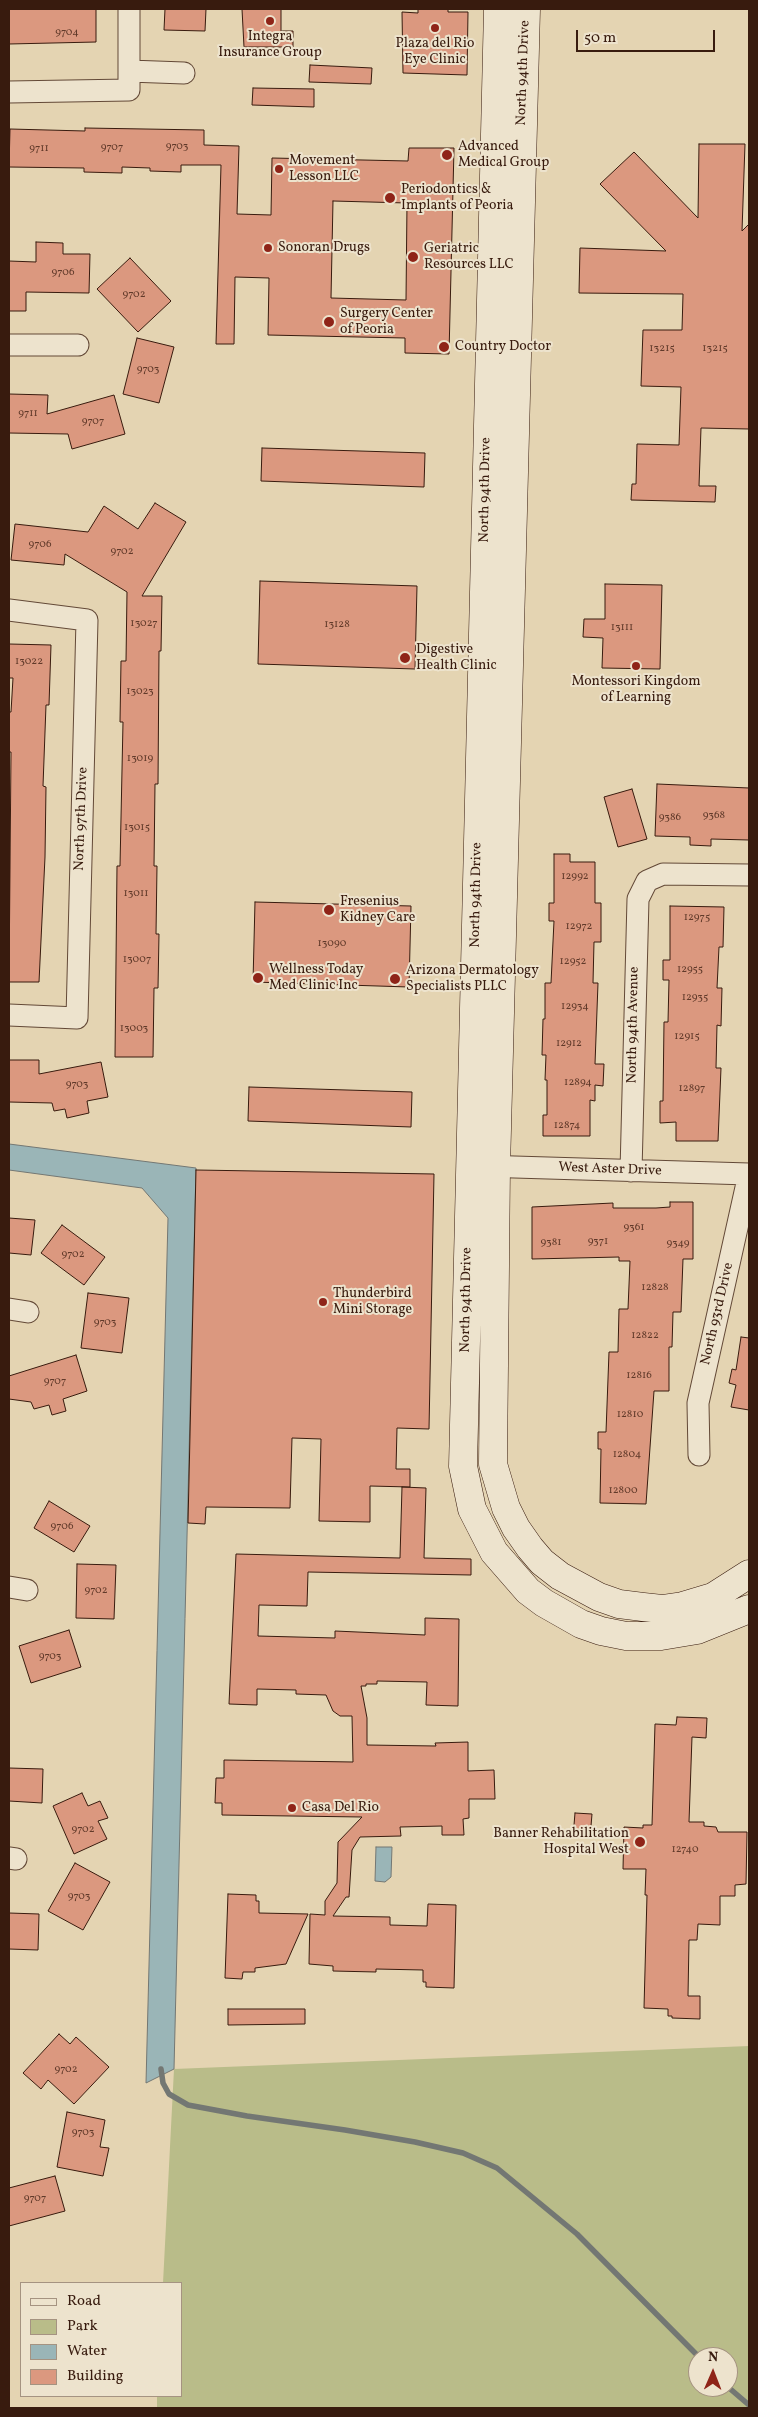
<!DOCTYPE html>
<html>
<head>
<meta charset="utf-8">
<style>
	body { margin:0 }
	#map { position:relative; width:758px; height:2417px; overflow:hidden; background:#e4d4b2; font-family:Vollkorn,serif }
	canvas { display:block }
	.frame { position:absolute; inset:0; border:10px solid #381b0e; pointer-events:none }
	.legend { position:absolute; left:20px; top:2282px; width:162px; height:115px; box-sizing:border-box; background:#ede3cd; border:1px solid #a59381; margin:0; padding:6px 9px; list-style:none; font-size:15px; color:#381b0e }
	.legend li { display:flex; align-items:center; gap:10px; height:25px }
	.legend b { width:25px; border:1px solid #a59381 }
	.north { position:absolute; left:688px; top:2347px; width:50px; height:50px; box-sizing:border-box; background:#ede3cd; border:1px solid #a59381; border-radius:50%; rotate:1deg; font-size:14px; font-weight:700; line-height:20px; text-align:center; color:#381b0e }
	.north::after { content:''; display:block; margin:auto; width:18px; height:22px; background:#8f2418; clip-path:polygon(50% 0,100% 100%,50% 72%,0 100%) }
	.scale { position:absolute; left:576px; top:30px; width:139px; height:22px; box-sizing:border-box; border:2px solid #381b0e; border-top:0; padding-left:6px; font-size:15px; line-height:18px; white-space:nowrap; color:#381b0e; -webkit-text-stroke:4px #ede3cd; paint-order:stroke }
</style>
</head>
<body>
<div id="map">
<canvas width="758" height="2417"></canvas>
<div class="frame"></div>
<ul class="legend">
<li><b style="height:6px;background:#ede3cd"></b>Road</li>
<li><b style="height:14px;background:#b9bc89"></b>Park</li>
<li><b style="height:14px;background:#9ab5b7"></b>Water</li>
<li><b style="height:14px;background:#db987f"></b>Building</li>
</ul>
<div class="north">N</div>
<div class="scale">50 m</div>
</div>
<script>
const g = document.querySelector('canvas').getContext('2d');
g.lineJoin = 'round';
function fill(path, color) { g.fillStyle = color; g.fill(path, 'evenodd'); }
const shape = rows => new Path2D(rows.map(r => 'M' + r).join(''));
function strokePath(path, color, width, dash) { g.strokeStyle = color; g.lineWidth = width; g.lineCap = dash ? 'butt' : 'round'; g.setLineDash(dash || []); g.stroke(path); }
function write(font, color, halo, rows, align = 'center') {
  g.font = font + ' Vollkorn,serif'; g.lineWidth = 4; g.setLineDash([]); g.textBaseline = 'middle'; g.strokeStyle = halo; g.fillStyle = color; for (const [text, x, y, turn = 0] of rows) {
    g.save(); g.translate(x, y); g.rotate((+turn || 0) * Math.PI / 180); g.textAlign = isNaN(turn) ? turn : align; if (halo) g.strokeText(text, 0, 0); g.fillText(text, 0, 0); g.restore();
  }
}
const green = shape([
	[749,2046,749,2408,157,2408,157,2396,181,2396,181,2283,163,2283,174,2069],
	[698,2357,728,2357,728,2387,698,2387]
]);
const water = shape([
	[9,1144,196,1168,174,2069,146,2083,168,1218,142,1188,9,1170,9,1144],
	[376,1847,392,1847,391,1877,385,1882,375,1881,376,1847]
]);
const stream = shape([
	[161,2069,163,2083,169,2094,188,2105,247,2116,345,2130,415,2142,463,2153,497,2168,577,2234,699,2357],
	[728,2387,749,2405]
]);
const building = shape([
	[9,9,96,9,96,42,9,44,9,9],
	[165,9,206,9,205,31,164,30,165,9],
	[242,9,281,9,281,31,293,31,293,47,244,47,242,9],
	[418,9,448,9,448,12,468,12,467,75,403,73,402,12,418,13,418,9],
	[310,65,372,68,371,84,309,82,310,65],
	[253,88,314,89,314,107,252,105,253,88],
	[85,128,204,130,204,145,239,146,237,214,271,215,272,158,408,161,409,148,454,148,449,354,405,353,405,338,268,335,269,278,235,277,234,344,216,344,221,165,181,165,181,172,150,171,150,168,122,167,122,173,84,172,84,168,9,167,10,129,85,131,85,128],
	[333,201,407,203,406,300,331,298,333,201],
	[699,144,745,144,742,231,749,224,749,429,701,428,699,486,716,486,715,502,631,500,632,484,636,484,637,444,679,445,681,387,641,386,643,330,682,330,683,294,579,293,580,248,666,251,600,184,634,152,698,218,699,144],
	[36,242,63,243,63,254,90,254,89,293,26,292,26,311,9,311,9,261,36,262,36,242],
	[130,258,171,301,138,332,97,289,130,258],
	[137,338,174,347,159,403,123,394,137,338],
	[9,394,48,395,47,414,114,395,125,434,72,449,68,434,9,433,9,394],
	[262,448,425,453,424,487,261,481,262,448],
	[155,503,186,522,142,596,162,596,161,651,159,651,158,784,155,784,154,866,157,866,156,934,159,934,158,988,154,988,153,1057,115,1057,117,866,120,866,123,722,120,722,121,661,126,661,127,592,65,554,64,565,11,560,15,524,88,532,104,506,138,529,155,503],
	[260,581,417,586,415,669,258,664,260,581],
	[605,584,662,585,660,669,602,668,603,638,583,637,584,619,605,619,605,584],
	[9,644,51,645,49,705,46,705,43,786,46,787,45,857,39,982,9,982,11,752,9,752,9,712,11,712,13,678,9,678,9,644],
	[657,784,749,788,749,840,711,839,711,846,690,845,690,837,655,836,657,784],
	[632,789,647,839,618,847,604,797,632,789],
	[554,854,570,854,570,862,595,862,595,903,601,903,601,942,594,942,593,983,598,983,595,1064,604,1064,603,1086,595,1085,595,1101,590,1100,590,1136,543,1136,543,1115,547,1115,547,1080,545,1080,546,1055,542,1055,543,1019,545,1019,545,983,551,983,554,921,549,921,549,903,554,903,554,854],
	[255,902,411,906,409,987,253,982,255,902],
	[670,906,724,907,723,947,719,947,717,988,722,988,721,1026,717,1025,716,1068,721,1068,718,1141,676,1141,676,1122,660,1123,660,1101,663,1101,664,1022,668,1022,669,980,663,980,663,960,670,960,670,906],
	[9,1060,39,1060,39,1074,101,1062,108,1097,87,1101,89,1113,67,1118,65,1109,54,1111,52,1103,9,1102,9,1060],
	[249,1087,412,1092,411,1127,248,1121,249,1087],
	[196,1170,434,1174,429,1429,397,1428,396,1469,410,1469,410,1487,370,1486,370,1522,319,1521,321,1439,292,1438,290,1508,206,1507,205,1524,188,1523,196,1170],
	[670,1202,693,1202,693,1259,683,1259,681,1312,673,1312,672,1347,669,1347,669,1391,654,1391,646,1504,600,1503,601,1449,598,1449,598,1432,606,1432,609,1352,618,1352,619,1309,628,1309,630,1261,619,1261,619,1257,532,1259,532,1207,613,1203,613,1208,656,1208,670,1207,670,1202],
	[9,1218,35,1220,31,1255,9,1253,9,1218],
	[62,1225,105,1257,84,1285,41,1253,62,1225],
	[88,1293,129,1298,122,1353,81,1348,88,1293],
	[741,1337,749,1338,749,1410,731,1407,736,1385,729,1383,732,1369,736,1370,741,1337],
	[76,1355,87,1391,63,1399,66,1411,52,1415,49,1405,34,1409,31,1402,9,1399,9,1376,76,1355],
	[402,1487,426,1488,424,1558,471,1559,471,1575,308,1572,307,1606,259,1605,258,1636,335,1638,335,1631,425,1635,425,1618,459,1619,458,1706,426,1705,427,1682,377,1681,377,1684,366,1684,366,1686,361,1686,367,1718,367,1745,436,1746,435,1743,468,1742,468,1771,494,1770,495,1799,469,1799,469,1818,463,1819,464,1835,442,1835,442,1826,400,1827,401,1836,360,1837,352,1850,349,1897,346,1897,333,1916,390,1917,390,1925,427,1926,428,1904,456,1905,454,1988,426,1987,426,1982,423,1982,423,1970,376,1969,376,1972,333,1971,333,1966,309,1964,310,1914,325,1915,325,1901,337,1883,338,1842,362,1817,222,1815,222,1803,215,1803,216,1778,224,1778,224,1760,353,1762,352,1716,340,1716,333,1711,326,1695,296,1694,296,1690,257,1689,257,1705,229,1704,236,1554,400,1558,402,1487],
	[49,1501,90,1526,74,1552,34,1528,49,1501],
	[77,1564,116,1565,114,1619,76,1618,77,1564],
	[69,1630,81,1667,31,1683,19,1646,69,1630],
	[677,1717,707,1718,706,1738,692,1737,689,1822,704,1822,704,1826,716,1827,718,1832,747,1832,746,1884,735,1885,735,1896,720,1896,720,1925,698,1924,697,1940,689,1940,688,1996,700,1996,700,2019,672,2018,672,2016,668,2016,668,2009,644,2008,647,1895,645,1895,646,1869,623,1869,624,1827,643,1828,643,1825,652,1825,655,1724,676,1725,677,1717],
	[9,1768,43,1769,42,1803,9,1801,9,1768],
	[82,1793,88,1806,100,1801,108,1818,98,1821,107,1839,74,1854,53,1806,82,1793],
	[575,1813,592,1814,590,1838,573,1837,575,1813],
	[75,1863,110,1882,83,1930,48,1911,75,1863],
	[228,1894,256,1895,256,1901,259,1901,259,1913,308,1914,286,1964,255,1968,255,1972,243,1972,242,1979,225,1978,228,1894],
	[9,1913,39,1914,38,1950,9,1949,9,1913],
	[228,2009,305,2009,305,2024,228,2025,228,2009],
	[59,2034,70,2044,76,2037,109,2067,74,2104,48,2080,41,2089,23,2073,59,2034],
	[67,2112,105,2120,100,2147,109,2148,103,2176,57,2167,67,2112],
	[55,2176,65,2211,9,2226,9,2188,55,2176]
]);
const street = shape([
	[129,71,184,73],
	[9,92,129,90,129,9],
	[9,345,78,345],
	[9,610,87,620,77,1018,9,1015],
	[481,1166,749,1174],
	[631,1171,638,899,647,881,663,874,749,875],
	[9,1309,28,1312],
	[699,1455,698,1403,749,1174],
	[9,1587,27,1590],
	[9,1858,16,1859]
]);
const secondary = shape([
	[498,9,463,1466,472,1509,494,1552,528,1591,544,1603,581,1624,601,1631,626,1636,661,1636,697,1630,749,1609],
	[526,9,496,1167,493,1464,506,1508,516,1528,530,1548,542,1562,560,1576,599,1597,619,1604,643,1607,662,1609,683,1606,713,1597,749,1574]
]);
const markers = [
	[270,21,5,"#8f2418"],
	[435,28,5,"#8f2418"],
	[447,155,6,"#8f2418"],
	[279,169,5,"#8f2418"],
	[390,198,6,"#8f2418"],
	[268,248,5,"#8f2418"],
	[413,257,6,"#8f2418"],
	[329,322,6,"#8f2418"],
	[444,347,6,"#8f2418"],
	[405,658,6,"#8f2418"],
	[636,666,5,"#8f2418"],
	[329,910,6,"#8f2418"],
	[258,978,6,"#8f2418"],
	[395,979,6,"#8f2418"],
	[323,1302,5,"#8f2418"],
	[292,1808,5,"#8f2418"],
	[640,1842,6,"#8f2418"]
];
const numberNames = [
	["9704",67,33],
	["9703",177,147],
	["9707",112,148],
	["9711",39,149],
	["9706",63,273],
	["9702",134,295],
	["13215",662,349],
	["13215",715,349],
	["9703",148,370],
	["9711",28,414],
	["9707",93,422],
	["9706",40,545],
	["9702",122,552],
	["13027",144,624],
	["13128",337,625],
	["13111",622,628],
	["13022",29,662],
	["13023",140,692],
	["13019",140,759],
	["9368",714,816],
	["9386",670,818],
	["13015",137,828],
	["12992",575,877],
	["13011",136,894],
	["12975",697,918],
	["12972",579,927],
	["13090",332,944],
	["13007",137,960],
	["12952",573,962],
	["12955",690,970],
	["12935",695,998],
	["12934",575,1007],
	["13003",134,1029],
	["12915",687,1037],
	["12912",569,1044],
	["12894",578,1083],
	["9703",77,1085],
	["12897",692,1089],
	["12874",567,1126],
	["9361",634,1228],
	["9371",598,1242],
	["9381",551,1243],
	["9349",678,1244],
	["9702",73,1255],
	["12828",655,1288],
	["9703",105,1323],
	["12822",645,1336],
	["12816",639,1376],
	["9707",55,1382],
	["12810",630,1415],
	["12804",627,1455],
	["12800",623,1491],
	["9706",62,1527],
	["9702",96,1591],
	["9703",50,1657],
	["9702",83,1830],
	["12740",685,1850],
	["9703",79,1897],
	["9702",66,2070],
	["9703",83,2133],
	["9707",35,2199]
];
const poiNames = [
	["Integra",270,37,"center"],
	["Insurance Group",270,53,"center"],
	["Plaza del Rio",435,44,"center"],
	["Eye Clinic",435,60,"center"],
	["Advanced",458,147],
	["Medical Group",458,163],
	["Movement",289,161],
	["Lesson LLC",289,177],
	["Periodontics &",401,190],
	["Implants of Peoria",401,206],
	["Sonoran Drugs",278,248],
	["Geriatric",424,249],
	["Resources LLC",424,265],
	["Surgery Center",340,314],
	["of Peoria",340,330],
	["Country Doctor",455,347],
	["Digestive",416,650],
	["Health Clinic",416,666],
	["Montessori Kingdom",636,682,"center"],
	["of Learning",636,698,"center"],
	["Fresenius",340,902],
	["Kidney Care",340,918],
	["Wellness Today",269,970],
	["Med Clinic Inc",269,986],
	["Arizona Dermatology",406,971],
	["Specialists PLLC",406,987],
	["Thunderbird",333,1294],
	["Mini Storage",333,1310],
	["Casa Del Rio",302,1808],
	["Banner Rehabilitation",629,1834,"right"],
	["Hospital West",629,1850,"right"]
];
const streetNames = [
	["North 94th Drive",524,73,-88],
	["North 94th Drive",486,490,-89],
	["North 97th Drive",82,819,-88],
	["North 94th Drive",477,895,-89],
	["North 94th Avenue",634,1025,-89],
	["West Aster Drive",610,1170,2],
	["North 94th Drive",467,1300,-89],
	["North 93rd Drive",718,1314,-77]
];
fill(green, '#b9bc89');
fill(water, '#9ab5b7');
strokePath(water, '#737773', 1);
strokePath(stream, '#737773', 5.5);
fill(building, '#db987f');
strokePath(building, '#381b0e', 1);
strokePath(street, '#634937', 23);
strokePath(secondary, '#381b0e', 29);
strokePath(street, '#ede3cd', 21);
strokePath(secondary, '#ede3cd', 28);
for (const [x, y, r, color] of markers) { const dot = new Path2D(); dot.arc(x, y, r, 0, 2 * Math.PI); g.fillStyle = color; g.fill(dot); strokePath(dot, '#ede3cd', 2); }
write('11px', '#613a2a', null, numberNames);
write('14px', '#381b0e', '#ede3cd', poiNames, 'left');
write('14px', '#381b0e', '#ede3cd', streetNames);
</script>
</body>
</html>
